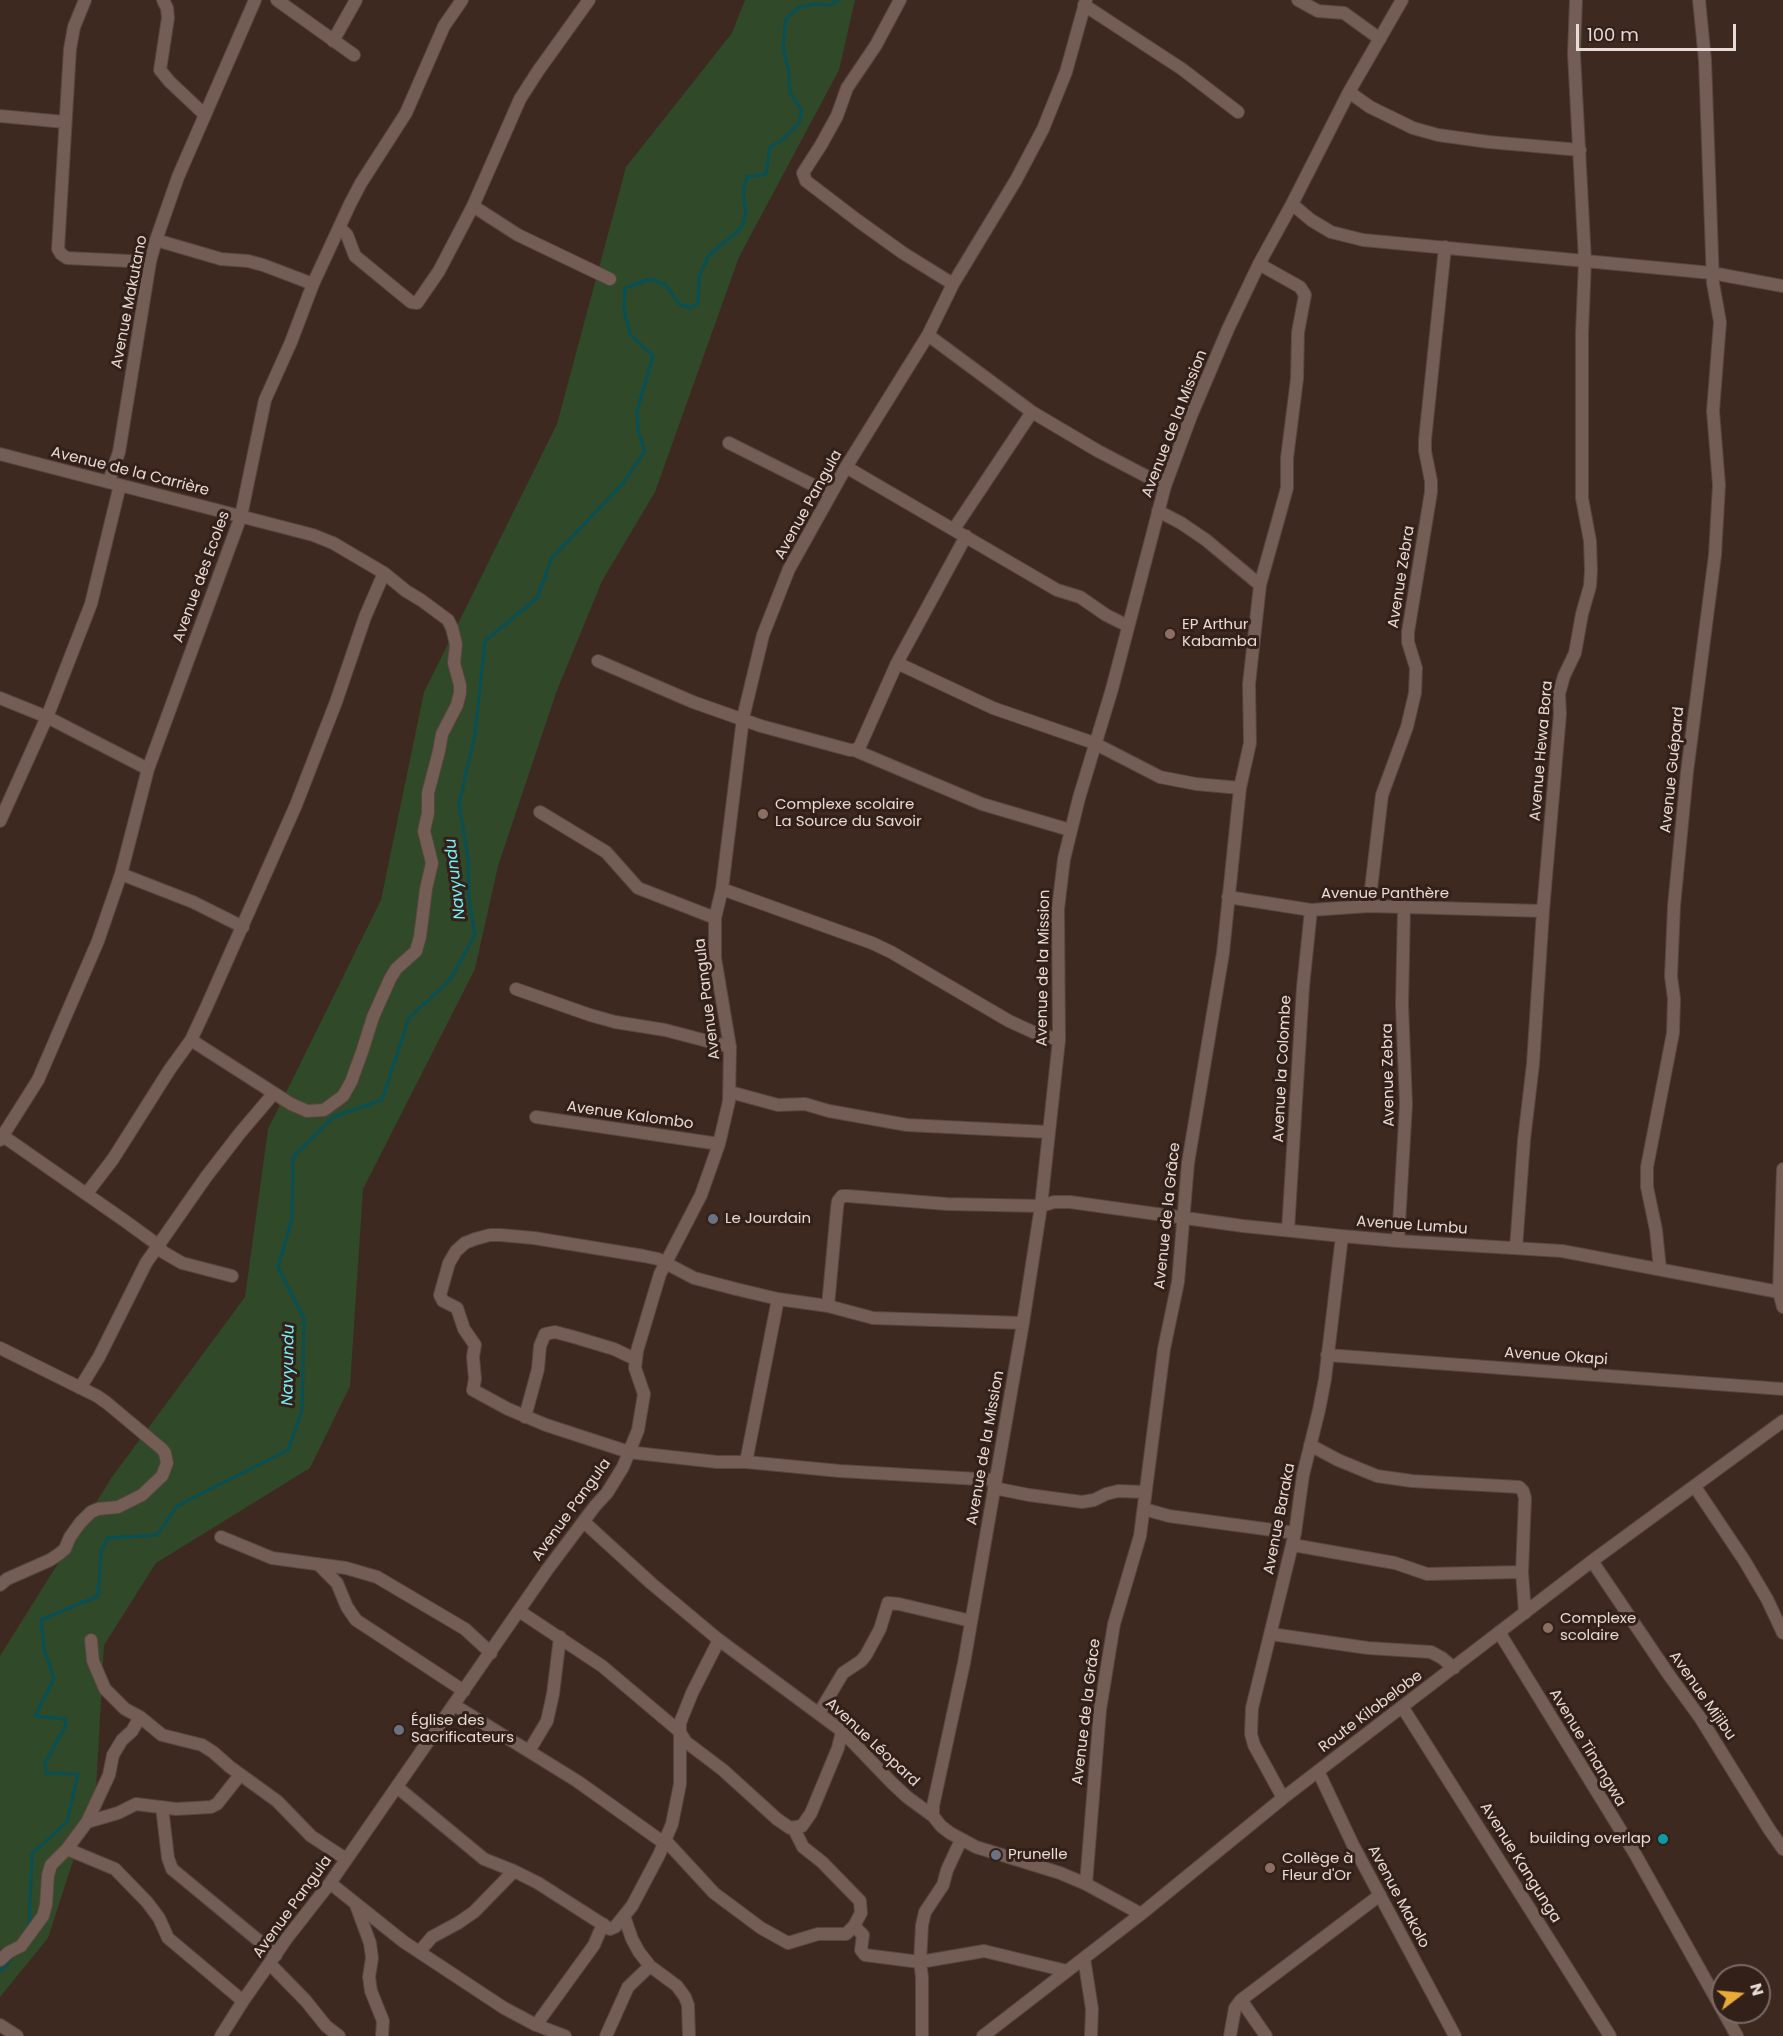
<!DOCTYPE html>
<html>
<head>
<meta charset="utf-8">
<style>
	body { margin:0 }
	#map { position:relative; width:1783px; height:2036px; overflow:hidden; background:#3e2921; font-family:Poppins,sans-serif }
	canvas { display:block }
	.north { position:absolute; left:1711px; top:1964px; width:60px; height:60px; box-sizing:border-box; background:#332018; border:2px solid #7b6a64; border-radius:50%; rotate:74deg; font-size:16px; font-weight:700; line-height:24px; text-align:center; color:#e8dad5 }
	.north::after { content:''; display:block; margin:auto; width:21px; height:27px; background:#e8ab37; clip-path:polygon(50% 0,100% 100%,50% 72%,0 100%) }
	.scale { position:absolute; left:1576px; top:24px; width:160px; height:27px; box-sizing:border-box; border:3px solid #e8dad5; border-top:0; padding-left:8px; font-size:18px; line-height:21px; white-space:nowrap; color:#e8dad5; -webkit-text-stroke:4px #332018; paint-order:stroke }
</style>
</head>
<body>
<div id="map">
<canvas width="1783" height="2036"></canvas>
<div class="north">N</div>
<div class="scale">100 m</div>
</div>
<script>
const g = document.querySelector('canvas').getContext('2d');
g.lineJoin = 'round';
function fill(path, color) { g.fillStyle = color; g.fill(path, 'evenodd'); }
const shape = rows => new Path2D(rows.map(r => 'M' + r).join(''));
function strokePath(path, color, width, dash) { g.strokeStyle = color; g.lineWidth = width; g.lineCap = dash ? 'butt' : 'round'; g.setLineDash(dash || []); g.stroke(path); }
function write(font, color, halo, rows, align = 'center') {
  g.font = font + ' Poppins,sans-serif'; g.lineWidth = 6; g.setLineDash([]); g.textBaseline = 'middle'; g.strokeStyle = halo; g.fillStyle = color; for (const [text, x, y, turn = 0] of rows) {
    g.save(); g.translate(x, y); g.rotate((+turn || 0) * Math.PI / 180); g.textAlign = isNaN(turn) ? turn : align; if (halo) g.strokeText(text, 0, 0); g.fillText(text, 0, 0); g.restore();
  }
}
const green = shape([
	[745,0,855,0,839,70,739,257,655,492,602,581,556,693,498,866,475,969,363,1189,350,1386,310,1468,156,1563,104,1645,96,1790,48,1938,0,1997,0,1656,112,1477,245,1297,268,1129,381,900,424,692,557,424,626,167,732,33]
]);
const stream = shape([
	[29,1926,32,1854,67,1822,78,1774,46,1773,45,1763,66,1725,65,1719,35,1716,54,1679,44,1649,41,1620,98,1596,101,1551,108,1538,157,1535,177,1506,288,1450,302,1411,304,1319,278,1267,292,1219,293,1157,333,1117,382,1100,409,1018,450,980,475,935,469,898,468,859,459,804,475,735,485,641,537,598,552,558,623,483,645,451,638,431,637,411,653,356,630,334,624,310,625,288,650,279,666,285,679,304,690,308,698,303,699,277,708,256,740,229,744,221,746,212,743,192,747,177,766,174,770,147,782,140,799,123,802,111,790,92,789,73,783,47,786,19,798,8,814,4,830,5,839,0],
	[0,1970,3,1969,11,1958]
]);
const minor = shape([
	[85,0,74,27,70,49,58,249,61,254,67,258,150,262],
	[163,0,167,8,168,18,160,70,170,82,205,115],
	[277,0,354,55],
	[900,0,876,45,847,88,837,116,821,145,803,173,806,181,857,220,903,253,953,284],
	[1298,0,1318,11,1344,13,1380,39],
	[1084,5,1182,69,1238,112],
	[333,41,356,0],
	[1349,92,1370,107,1413,128,1438,135,1489,142,1580,150],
	[0,116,65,122],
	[1292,204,1311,220,1331,232,1363,240,1712,273,1783,286],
	[473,206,518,235,610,279],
	[340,228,347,235,355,256,411,302,417,303,439,271,473,206,520,99,538,71,589,0],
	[156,240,221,259,248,261,263,265,313,284],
	[928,335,1032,412,1098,451,1165,486],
	[729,443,831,494],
	[0,454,313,535,333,543,384,573,406,591,421,600,448,620,452,628,456,644,454,663,460,685,460,693,457,705,442,734,439,751,428,793,428,813,424,831,432,863,426,889,420,937,416,951,396,969,390,979,373,1017,362,1052,351,1082,343,1096,324,1110,307,1111,291,1104,191,1040],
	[846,467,1057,590,1080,597,1106,615,1128,626],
	[109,481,119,452,150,262,156,240,178,177,255,0],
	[1158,511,1181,523,1206,540,1260,585],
	[954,529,1032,412],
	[598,661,693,702,761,726,850,750,856,750,860,746,897,663,966,536],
	[897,663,993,708,1094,743,1160,777,1196,784,1240,788],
	[0,698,47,717,148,769],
	[854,750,982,804,1070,830],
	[540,812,606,852,638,888,715,918],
	[0,821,47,717,91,604,120,485],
	[121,874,193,902,243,927],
	[722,889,872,943,891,952,1009,1021,1033,1032,1059,1040],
	[1228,897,1311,910,1369,906,1543,911],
	[1369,906,1382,795,1407,727,1415,693,1416,668,1408,642,1408,632,1431,492,1431,481,1425,451,1425,440,1445,247],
	[516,989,590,1015,615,1022,665,1030,730,1047],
	[730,1092,778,1105,805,1104,829,1111,907,1125,1048,1132],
	[536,1117,719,1144],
	[3,1136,125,1221,158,1245,163,1252,182,1263,232,1276],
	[0,1140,38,1080,98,941,121,874,148,769,241,516,265,400,291,342,313,284,350,204,361,183,406,113,444,26,462,0],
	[1783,1169,1779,1292,1783,1307],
	[87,1193,113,1159,170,1069,191,1040,206,1008,296,805,336,702,365,617,384,573],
	[1288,1230,1303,987,1311,910],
	[1398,1241,1406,1104,1402,1005,1404,908],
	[1516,1248,1524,1140,1533,1064,1543,911,1560,714,1559,694,1564,676,1575,653,1582,614,1590,586,1591,570,1590,541,1582,498,1582,333,1585,261,1574,54,1576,0],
	[1660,1269,1656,1230,1647,1187,1647,1167,1673,1033,1674,999,1671,976,1674,906,1687,772,1715,555,1719,485,1713,411,1720,322,1713,283,1705,60,1699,0],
	[828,1306,837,1208,838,1201,842,1196,848,1196,947,1204,1041,1206,1054,1202,1070,1202,1243,1226,1342,1236,1398,1241,1562,1251,1779,1292],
	[0,1348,97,1396,107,1403,162,1449,165,1453,167,1463,162,1476,142,1495,118,1507,98,1509,91,1512,80,1523,70,1537,65,1549,59,1554,50,1560,7,1579,0,1585],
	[1327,1355,1783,1389],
	[80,1388,99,1357,146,1263,206,1177,240,1133,274,1093],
	[525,1417,538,1369,540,1346,545,1334,555,1332,574,1337,614,1349,635,1359],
	[1310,1445,1338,1460,1377,1476,1412,1481,1519,1487,1523,1491,1525,1498,1522,1572],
	[746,1462,778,1299],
	[995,1480,840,1471,746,1462,717,1462,645,1454,629,1452,546,1425,508,1409,473,1390,475,1379,473,1357,475,1345,464,1329,457,1308,443,1301,440,1295,449,1263,456,1251,465,1243,475,1239,490,1235,500,1235,534,1238,644,1256,658,1259,694,1278,736,1289,778,1299,828,1306,873,1318,1023,1323],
	[1695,1487,1744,1560,1767,1599,1783,1633],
	[994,1488,1029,1495,1082,1502,1094,1500,1106,1494,1118,1491,1145,1492],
	[1144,1509,1169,1516,1295,1533],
	[584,1522,652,1584,719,1640,842,1731,892,1783,907,1797,933,1816,941,1826,950,1833,976,1847,1060,1873,1086,1884,1141,1914],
	[221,1537,272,1558,346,1568,377,1577,465,1629,491,1653],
	[1293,1545,1395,1563,1427,1574,1522,1572,1525,1613],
	[1592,1561,1669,1675,1701,1719,1769,1829,1783,1849],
	[318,1564,337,1583,347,1607,356,1620,464,1691],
	[519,1611,602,1666,679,1731,686,1742,723,1770,777,1819,790,1828,802,1826,811,1813,838,1748,842,1731],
	[1499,1632,1634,1852,1737,2036],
	[1271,1634,1368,1648,1431,1652,1442,1658,1454,1668],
	[91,1640,93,1661,105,1689,125,1709,140,1717,162,1735,202,1745,213,1752,230,1767,277,1801,311,1836,346,1859],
	[454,1705,577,1781,664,1843],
	[1403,1708,1610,2036],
	[819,1713,843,1673,861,1661,866,1655,880,1629,888,1603,899,1604,971,1621],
	[529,1751,547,1721,553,1694,560,1637],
	[1318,1771,1353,1845,1455,2036],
	[397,1787,484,1859,514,1871,538,1883,610,1929,615,1927,632,1906,659,1855,672,1824,680,1784,680,1723,692,1693,719,1640],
	[1283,1798,1254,1745,1251,1734,1252,1708,1295,1533,1303,1475,1319,1410,1325,1379,1342,1236],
	[162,1807,168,1858,172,1869,276,1955],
	[933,1816,933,1806,964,1663,1023,1323,1041,1206,1059,1040,1058,909,1064,859,1079,798,1112,689,1165,486,1191,416,1228,329,1259,264,1292,204,1349,92,1402,0],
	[87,1822,118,1813,136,1804,176,1809,211,1807,217,1804,240,1775],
	[666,1841,714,1893,761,1928,788,1943,818,1934,846,1934,854,1926,861,1913,860,1901,822,1862,803,1847,794,1829],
	[67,1849,115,1869,147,1902,159,1918,168,1938,243,2001],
	[330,1883,404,1942,504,2008,536,2025,565,2036],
	[1086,1884,1100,1710,1114,1624,1140,1536,1164,1349,1178,1282,1188,1163,1223,953,1240,788,1250,743,1249,684,1260,585,1287,488,1287,458,1297,379,1298,332,1305,295,1300,287,1259,264],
	[356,1905,370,1943,372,1958,369,1977,371,1991,383,2021,382,2036],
	[624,1916,632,1939,639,1952,650,1966,677,1986,685,1997,688,2005,689,2036],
	[854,1926,863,1935,861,1950,865,1955,920,1962,984,1951,1067,1971],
	[419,1952,432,1937,458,1923,474,1912,514,1871],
	[1084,1958,1092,2009,1091,2036],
	[0,1960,9,1952,21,1946,43,1916,46,1905,48,1875,51,1865,67,1849,87,1822,109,1775,113,1755,122,1740,132,1731,140,1717],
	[270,1964,306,2001,326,2026,339,2036],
	[1241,2000,1266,2036],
	[0,2025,17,2036],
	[536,2025,594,1945,603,1924],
	[221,2036,243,2001,287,1938,330,1883,547,1570,595,1506,607,1493,623,1467,638,1430,644,1394,635,1368,637,1351,660,1274,701,1195,719,1144,729,1101,730,1047,715,958,715,918,722,889,743,718,763,635,789,569,846,467,928,335,953,284,1016,180,1043,129,1066,72,1086,0],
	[606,2036,628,1987,650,1966],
	[922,2036,922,1977,920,1962,922,1925,925,1912,943,1885,947,1870,961,1840],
	[983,2036,1141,1914,1283,1798,1592,1561,1783,1421],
	[1230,2036,1235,2008,1241,2000,1380,1895]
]);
const markers = [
	[1170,634,6,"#8d6e63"],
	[763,814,6,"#8d6e63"],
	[713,1219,6,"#6b7280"],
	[1548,1628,6,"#8d6e63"],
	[399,1730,6,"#6b7280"],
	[1663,1839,6,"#0f9aa8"],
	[996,1855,6,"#6b7280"],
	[1270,1868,6,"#8d6e63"]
];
const streetNames = [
	["Avenue Makutano",130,302,-79],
	["Avenue de la Mission",1175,424,-69],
	["Avenue de la Carrière",130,472,14],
	["Avenue Pangula",809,505,-61],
	["Avenue des Ecoles",202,577,-70],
	["Avenue Zebra",1402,577,-81],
	["Avenue Hewa Bora",1542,751,-85],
	["Avenue Guépard",1673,770,-84],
	["Avenue Panthère",1385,894],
	["Avenue de la Mission",1044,968,-89],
	["Avenue Pangula",708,999,-97],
	["Avenue la Colombe",1283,1069,-87],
	["Avenue Zebra",1389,1075,-91],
	["Avenue Kalombo",630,1116,8],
	["Avenue de la Grâce",1168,1216,-84],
	["Avenue Lumbu",1412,1226,4],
	["Avenue Okapi",1556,1357,4],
	["Avenue de la Mission",986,1448,-80],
	["Avenue Pangula",572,1510,-54],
	["Avenue Baraka",1280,1519,-79],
	["Avenue Mijibu",1702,1696,55],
	["Avenue de la Grâce",1087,1712,-83],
	["Route Kilobelobe",1371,1712,-37],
	["Avenue Léopard",872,1743,43],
	["Avenue Tinangwa",1587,1748,59],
	["Avenue Kangunga",1520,1863,58],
	["Avenue Makolo",1398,1897,62],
	["Avenue Pangula",293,1907,-54]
];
const poiNames = [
	["EP Arthur",1182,625],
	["Kabamba",1182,642],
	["Complexe scolaire",775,805],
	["La Source du Savoir",775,822],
	["Le Jourdain",725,1219],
	["Complexe",1560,1619],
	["scolaire",1560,1636],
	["Église des",411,1721],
	["Sacrificateurs",411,1738],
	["building overlap",1651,1839,"right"],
	["Prunelle",1008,1855],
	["Collège à",1282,1859],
	["Fleur d'Or",1282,1876]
];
const waterNames = [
	["Navyundu",456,879,-97],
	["Navyundu",289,1365,-89]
];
fill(green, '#2f4929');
strokePath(stream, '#065056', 3);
strokePath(minor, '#57463f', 14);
strokePath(minor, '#745d54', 12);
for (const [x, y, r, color] of markers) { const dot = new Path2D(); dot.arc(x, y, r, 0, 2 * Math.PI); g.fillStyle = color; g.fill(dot); strokePath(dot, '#332018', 2); }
write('15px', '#e8dad5', '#332018', streetNames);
write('15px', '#e8dad5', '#332018', poiNames, 'left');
write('italic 16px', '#75f0fb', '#332018', waterNames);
</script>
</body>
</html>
